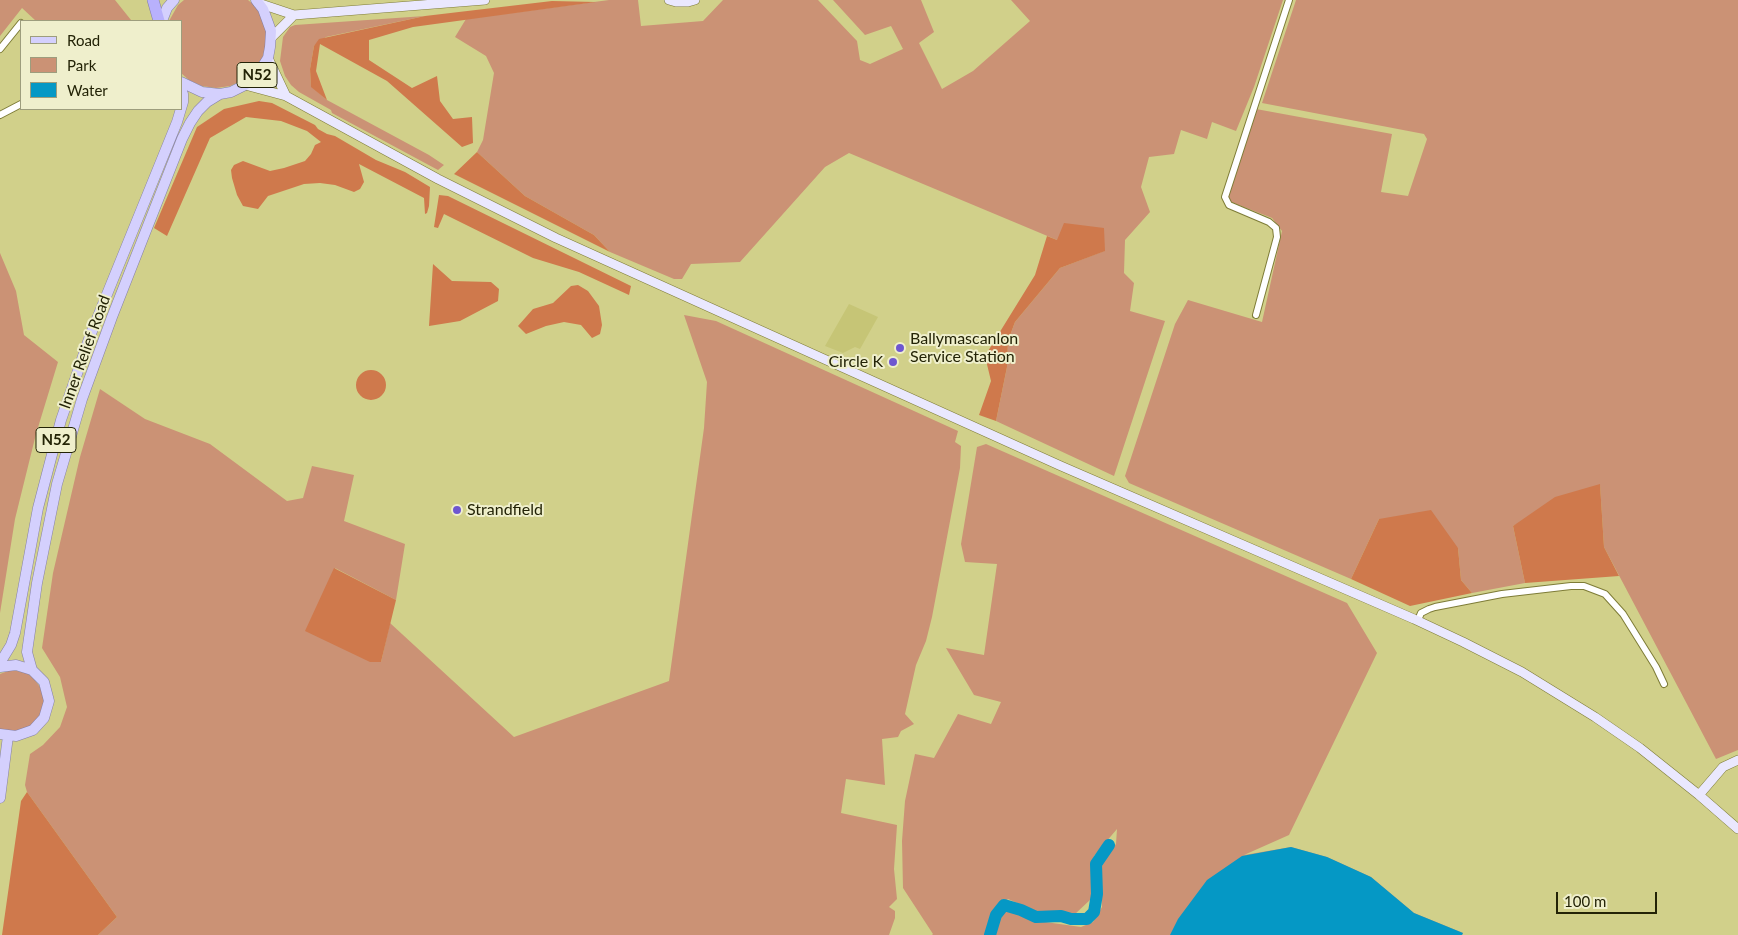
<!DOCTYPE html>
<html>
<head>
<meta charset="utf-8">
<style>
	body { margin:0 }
	#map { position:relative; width:1738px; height:935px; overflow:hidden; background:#d1d08a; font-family:Lato,sans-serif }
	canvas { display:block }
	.legend { position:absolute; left:20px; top:20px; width:162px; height:90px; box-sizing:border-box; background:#efefcc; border:1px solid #9d9d7d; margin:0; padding:6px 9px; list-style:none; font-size:15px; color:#232306 }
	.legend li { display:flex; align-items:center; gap:10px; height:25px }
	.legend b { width:25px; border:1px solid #9d9d7d }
	.scale { position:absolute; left:1556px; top:892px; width:101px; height:22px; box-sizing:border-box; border:2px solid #232306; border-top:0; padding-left:6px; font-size:15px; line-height:18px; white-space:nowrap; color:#232306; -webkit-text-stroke:4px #efefcc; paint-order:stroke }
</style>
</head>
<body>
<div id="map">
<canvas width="1738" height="935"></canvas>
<ul class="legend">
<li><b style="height:6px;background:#d4d0fd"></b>Road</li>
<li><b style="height:14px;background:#cb9275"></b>Park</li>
<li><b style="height:14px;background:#0598c5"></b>Water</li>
</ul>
<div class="scale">100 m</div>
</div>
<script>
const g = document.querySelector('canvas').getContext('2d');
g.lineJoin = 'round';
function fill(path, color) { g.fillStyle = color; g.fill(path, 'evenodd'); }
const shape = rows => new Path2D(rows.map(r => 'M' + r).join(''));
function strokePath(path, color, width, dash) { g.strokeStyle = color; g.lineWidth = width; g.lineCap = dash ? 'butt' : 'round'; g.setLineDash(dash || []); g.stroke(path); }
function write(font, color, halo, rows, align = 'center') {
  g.font = font + ' Lato,sans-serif'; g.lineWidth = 4; g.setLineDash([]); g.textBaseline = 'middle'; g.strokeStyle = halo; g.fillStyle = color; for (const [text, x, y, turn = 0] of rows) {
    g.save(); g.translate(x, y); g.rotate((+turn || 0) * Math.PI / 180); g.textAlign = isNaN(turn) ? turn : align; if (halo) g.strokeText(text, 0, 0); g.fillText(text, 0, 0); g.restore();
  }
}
const built = shape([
	[849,304,878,317,860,349,855,347,843,353,825,346]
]);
const green = shape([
	[0,0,115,0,131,20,131,21,36,21,22,8,0,36],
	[184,0,248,0,254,5,262,17,266,31,266,45,262,59,254,71,243,80,230,86,216,88,202,86,189,80,181,73,181,21,169,21,178,5],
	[609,0,638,0,641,26,703,21,723,0,818,0,857,41,860,60,870,64,903,49,891,26,865,35,833,0,921,0,934,32,919,43,942,89,973,71,1030,21,1011,0,1283,0,1254,87,1236,131,1212,122,1207,139,1181,130,1174,154,1149,157,1141,187,1150,212,1125,240,1124,273,1134,283,1130,311,1165,321,1114,476,996,421,1007,367,1008,341,1015,322,1060,268,1104,251,1057,240,849,153,825,167,740,262,691,264,682,279,674,279,610,252,594,235,525,196,477,152,483,140,494,73,486,56,455,37,466,19],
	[1296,0,1738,0,1738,750,1716,759,1604,547,1600,485,1513,526,1525,583,1472,593,1461,580,1458,548,1379,519,1351,579,1129,483,1125,476,1175,324,1188,300,1262,322,1282,231,1272,218,1231,202,1228,198,1256,109,1392,134,1381,192,1408,196,1427,139,1424,134,1262,103],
	[425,16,326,37,314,46,310,69,311,86,327,100,429,155,444,165,438,170,332,113,331,110,299,92,291,85,285,76,280,61,283,37,290,27,295,25],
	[0,253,16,291,24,335,58,362,36,434,15,519,0,613],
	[684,315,716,321,958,431,955,442,961,446,960,468,932,617,926,641,916,665,905,714,914,724,901,731,898,737,882,739,885,785,846,779,841,813,897,825,894,869,897,899,889,907,895,911,895,918,889,935,98,935,117,917,27,792,25,785,30,754,43,745,60,727,67,707,60,677,42,648,53,573,80,457,100,389,145,419,210,444,287,501,303,498,312,466,354,475,344,521,405,544,396,600,335,568,381,662,390,623,514,737,669,681,704,428,707,382],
	[986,444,1347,603,1377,653,1289,835,1244,855,1291,847,1327,857,1371,877,1414,913,1463,933,1462,935,993,935,999,916,1006,908,1038,921,1081,927,1093,922,1102,907,1101,863,1116,844,1117,829,1094,856,1091,899,1074,915,1062,911,1038,912,1008,899,996,908,985,935,932,935,933,934,903,888,902,841,905,801,915,754,934,758,958,714,991,724,1001,702,974,695,946,648,984,655,997,564,965,562,961,544,977,447],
	[8,671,17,671,27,673,34,679,40,687,43,696,44,705,41,714,35,722,28,728,19,731,9,731,0,729,0,674]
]);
const forest = shape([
	[552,1,596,2,413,27,369,40,369,60,412,88,437,76,440,101,453,119,472,117,473,143,462,147,387,81,320,44,316,71,327,100,311,87,310,69,314,46,319,39,425,16],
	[259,101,272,103,315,125,318,129,327,134,335,136,376,160,405,172,430,187,429,206,427,213,425,214,424,198,359,164,364,182,360,189,354,192,335,185,320,183,304,184,268,196,258,209,243,206,237,195,232,178,231,170,234,165,243,161,270,171,284,168,305,161,311,154,315,145,321,142,307,131,281,121,246,117,210,138,167,236,154,228,197,127,224,109],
	[477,152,525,196,594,235,610,252,454,174],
	[439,195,448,196,631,286,629,295,579,272,533,258,444,214,438,228,434,227],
	[1064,223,1104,228,1105,251,1060,268,1015,322,1008,341,1007,367,996,421,979,415,991,381,985,356,1035,275,1047,236,1057,240],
	[433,264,452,281,491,282,499,289,498,301,460,321,429,326],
	[578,285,588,291,599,306,602,325,600,334,592,338,581,325,564,322,546,326,526,334,518,326,533,309,553,303,571,286],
	'356 385a15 15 0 1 1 30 0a15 15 0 1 1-30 0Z',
	[1600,484,1604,547,1619,576,1525,583,1513,526,1555,497],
	[1431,510,1458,548,1461,580,1472,593,1410,606,1351,579,1379,519],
	[334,568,396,600,381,662,370,662,305,631],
	[27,792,117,917,98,935,2,935,21,801]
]);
const water = shape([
	[1291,847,1327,857,1371,877,1414,913,1463,933,1462,935,1170,935,1178,919,1207,880,1242,856]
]);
const river = shape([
	[990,935,996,915,1004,905,1021,910,1036,917,1061,916,1071,919,1087,919,1094,912,1097,894,1096,864,1109,845]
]);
const street = shape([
	[0,49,21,23],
	[0,115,21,104],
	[1256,315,1277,237,1276,228,1269,222,1229,205,1225,197,1289,0],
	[1418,620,1421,613,1429,609,1435,607,1502,594,1571,586,1584,586,1605,594,1623,614,1656,667,1664,684]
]);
const secondary = shape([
	[669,0,676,2,688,2,695,0],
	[258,3,294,15,485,0],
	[271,38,294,15],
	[268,58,286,96],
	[245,85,286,96,438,179,556,238,1061,466,1414,619,1463,642,1522,672,1595,717,1640,748,1699,795,1738,829],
	[1699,795,1723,767,1738,760]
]);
const primary = shape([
	[162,21,167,8,174,0],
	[181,82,202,92,220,94,231,92,245,85,257,75,268,58,270,47,271,31,263,9,256,0],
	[0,663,11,645,15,633,38,508,61,420,90,336,177,122,183,102,183,94,181,89],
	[0,667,16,665,32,670,44,682,49,701,44,718,33,730,16,736,0,734],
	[32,670,27,652,37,583,57,484,82,399,112,317,182,139,190,123,198,111,207,102,220,94],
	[0,798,8,736]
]);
const highway = shape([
	[153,0,159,21]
]);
const markers = [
	[900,348,5,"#6e56d0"],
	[893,362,5,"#6e56d0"],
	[457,510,5,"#6e56d0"]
];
const shields = [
	[257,75,40],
	[56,440,40]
];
const shieldNames = [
	["N52",257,75],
	["N52",56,440]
];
const poiNames = [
	["Ballymascanlon",910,339],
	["Service Station",910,357],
	["Circle K",883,362,"right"],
	["Strandfield",467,510]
];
const streetNames = [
	["Inner Relief Road",85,352,-70]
];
fill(built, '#c6c576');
fill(green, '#cb9275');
fill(forest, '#cf794c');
fill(water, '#0598c5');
strokePath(river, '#0598c5', 12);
strokePath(street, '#7e7c37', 8);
strokePath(secondary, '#7e7c37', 10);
strokePath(primary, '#847fa6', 11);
strokePath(highway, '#847fa6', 12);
strokePath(street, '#fff', 6);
strokePath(secondary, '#eae8fe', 9);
strokePath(primary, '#d4d0fd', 10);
strokePath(highway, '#b8b1fc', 11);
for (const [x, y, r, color] of markers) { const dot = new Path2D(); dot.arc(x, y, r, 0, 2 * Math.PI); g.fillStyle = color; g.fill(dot); strokePath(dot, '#efefcc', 2); }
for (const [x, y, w] of shields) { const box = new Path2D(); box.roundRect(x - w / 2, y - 12.5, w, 25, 4); g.fillStyle = '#efefcc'; g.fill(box); strokePath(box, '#232306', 1); }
write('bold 15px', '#232306', null, shieldNames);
write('16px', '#232306', '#efefcc', poiNames, 'left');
write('16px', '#232306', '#efefcc', streetNames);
</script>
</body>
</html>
